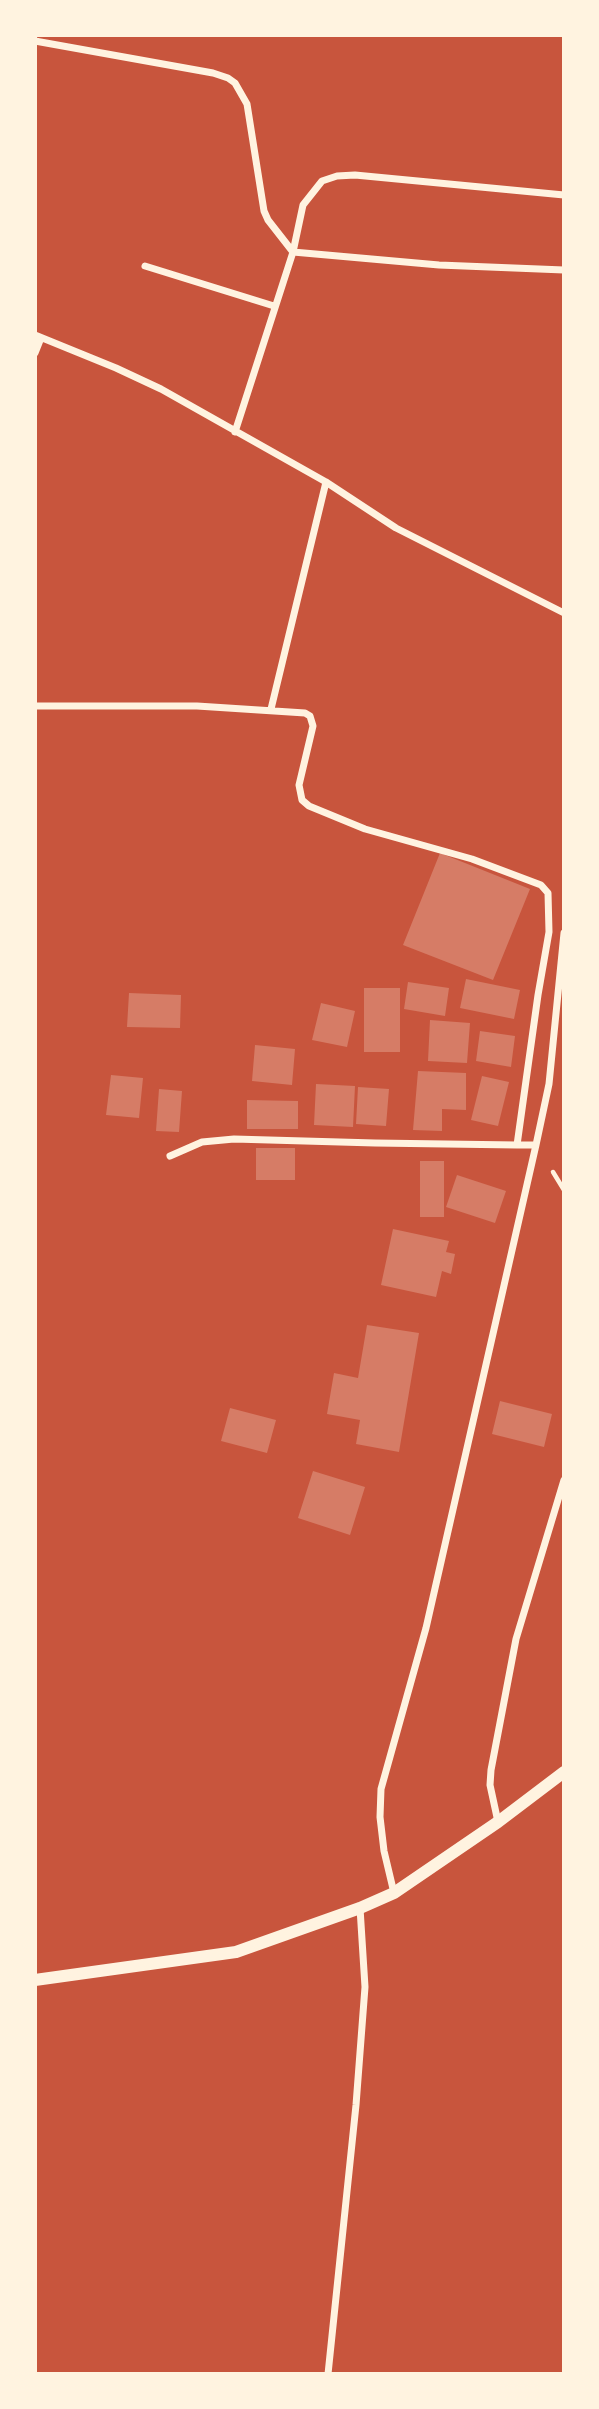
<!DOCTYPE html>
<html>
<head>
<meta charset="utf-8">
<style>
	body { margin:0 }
	#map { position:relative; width:599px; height:2409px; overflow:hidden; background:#c8553d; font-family:"DejaVu Sans",sans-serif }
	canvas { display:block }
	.frame { position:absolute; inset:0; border:37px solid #fff3e0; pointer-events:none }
</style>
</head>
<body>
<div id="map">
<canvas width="599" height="2409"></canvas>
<div class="frame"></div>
</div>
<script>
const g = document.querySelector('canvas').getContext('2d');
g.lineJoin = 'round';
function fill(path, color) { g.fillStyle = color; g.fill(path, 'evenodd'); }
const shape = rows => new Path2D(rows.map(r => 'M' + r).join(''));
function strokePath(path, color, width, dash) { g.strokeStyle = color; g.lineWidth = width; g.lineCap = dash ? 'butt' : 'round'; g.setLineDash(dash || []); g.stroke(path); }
const building = shape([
	[440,853,530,889,493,980,403,945],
	[466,979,520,990,514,1019,460,1008],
	[408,982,449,988,445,1016,404,1009],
	[364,988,400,988,400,1052,364,1052],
	[129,993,181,995,180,1028,127,1027],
	[321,1003,355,1011,347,1047,312,1040],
	[430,1020,470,1023,467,1063,428,1061],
	[480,1031,515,1036,511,1067,476,1061],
	[255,1045,295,1049,292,1085,252,1081],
	[418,1071,466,1073,466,1110,442,1109,442,1131,413,1130],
	[111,1075,143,1078,139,1118,106,1115],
	[482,1076,509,1082,498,1126,471,1120],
	[316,1084,355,1086,353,1127,314,1125],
	[358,1087,389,1089,386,1126,356,1124],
	[159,1089,182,1091,179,1132,156,1131],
	[247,1100,298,1101,298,1129,247,1129],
	[256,1148,295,1148,295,1180,256,1180],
	[420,1161,444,1161,444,1217,420,1217],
	[457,1175,506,1191,495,1223,446,1207],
	[393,1229,449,1241,446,1252,455,1254,451,1274,442,1271,436,1297,381,1285],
	[367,1325,419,1333,399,1452,356,1444,360,1420,327,1414,334,1373,358,1378],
	[500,1401,552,1414,544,1447,492,1434],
	[230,1408,276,1420,267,1453,221,1441],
	[313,1471,365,1487,350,1535,298,1518]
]);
const path = shape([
	[553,1172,564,1190]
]);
const minor = shape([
	[35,41,213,73,228,78,235,83,247,104,264,211,268,220,293,252,439,265,564,270],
	[145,266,274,306],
	[35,335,116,368,161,389,326,482,396,528,564,613],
	[35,353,41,338],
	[235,432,293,252,303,205,322,181,337,176,355,175,564,195],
	[35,706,197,706,305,713,310,716,313,726,299,785,302,800,309,806,365,829,472,859,541,885,548,893,549,932,538,995,517,1145,536,1145],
	[271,709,326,482],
	[170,1156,202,1142,234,1139,375,1143,517,1145],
	[498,1822,490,1785,491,1770,516,1639,564,1480],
	[394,1893,384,1851,380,1817,381,1789,426,1628,536,1145,549,1084,564,933],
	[328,2374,356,2105,365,1987,360,1908]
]);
const tertiary = shape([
	[35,1980,236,1952,360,1908,394,1893,498,1822,564,1772]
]);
fill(building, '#d67c66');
strokePath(path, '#fff3e0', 4.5);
strokePath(minor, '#fff3e0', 7);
strokePath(tertiary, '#fff3e0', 12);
</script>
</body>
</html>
